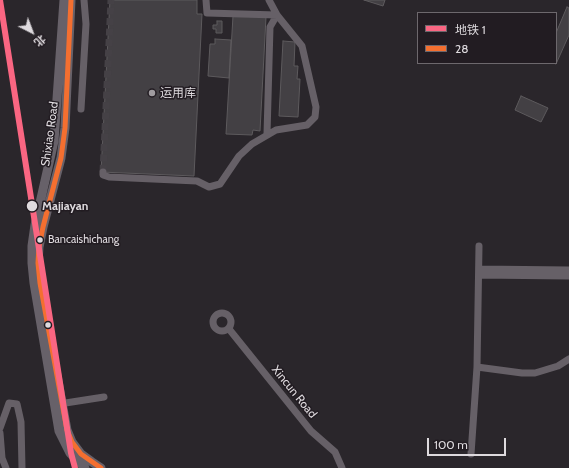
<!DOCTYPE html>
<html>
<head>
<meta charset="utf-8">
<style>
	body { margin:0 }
	#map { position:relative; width:569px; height:468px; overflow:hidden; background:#2a262b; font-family:Cabin,"Noto Sans SC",sans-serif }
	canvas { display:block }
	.legend { position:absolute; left:417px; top:12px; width:140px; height:52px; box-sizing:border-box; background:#221c22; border:1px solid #6d686d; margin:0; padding:5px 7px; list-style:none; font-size:12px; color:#dedade }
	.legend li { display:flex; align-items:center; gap:8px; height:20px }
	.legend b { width:20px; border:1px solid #6d686d }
	.north { position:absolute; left:12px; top:12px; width:40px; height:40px; -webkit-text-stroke:3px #221c22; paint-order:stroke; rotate:138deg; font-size:11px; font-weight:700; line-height:16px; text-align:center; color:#dedade }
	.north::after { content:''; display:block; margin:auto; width:14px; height:18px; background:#dedade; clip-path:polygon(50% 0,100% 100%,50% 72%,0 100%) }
	.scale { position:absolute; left:427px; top:438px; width:79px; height:18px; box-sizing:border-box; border:2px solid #dedade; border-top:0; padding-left:5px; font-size:12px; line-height:14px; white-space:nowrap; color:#dedade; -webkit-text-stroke:3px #221c22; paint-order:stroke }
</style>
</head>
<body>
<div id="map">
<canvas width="569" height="468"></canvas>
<ul class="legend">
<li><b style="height:5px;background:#fa6682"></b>地铁 1</li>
<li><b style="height:5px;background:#f46f30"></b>28</li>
</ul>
<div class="north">北</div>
<div class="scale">100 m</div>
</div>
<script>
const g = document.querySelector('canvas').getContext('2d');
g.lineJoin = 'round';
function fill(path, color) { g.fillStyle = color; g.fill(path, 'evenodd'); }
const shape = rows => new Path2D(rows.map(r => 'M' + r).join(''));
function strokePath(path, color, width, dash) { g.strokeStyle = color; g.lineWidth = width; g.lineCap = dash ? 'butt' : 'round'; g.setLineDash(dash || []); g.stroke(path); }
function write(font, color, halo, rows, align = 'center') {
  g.font = font + ' Cabin,"Noto Sans SC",sans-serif'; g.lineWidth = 3; g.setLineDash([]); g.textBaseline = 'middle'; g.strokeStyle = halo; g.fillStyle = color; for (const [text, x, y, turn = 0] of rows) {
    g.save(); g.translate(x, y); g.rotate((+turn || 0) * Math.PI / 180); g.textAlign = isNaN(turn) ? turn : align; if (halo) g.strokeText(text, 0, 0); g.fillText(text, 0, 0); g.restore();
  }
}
const building = shape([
	[110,0,197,0,197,14,202,14,194,176,101,172,110,0],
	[364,0,385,0,383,6,364,0],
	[567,7,569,8,569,35,556,64,553,63,556,63,556,33,567,7],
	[233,16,266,17,260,131,253,130,252,135,226,134,233,16],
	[217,21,222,21,222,33,216,33,216,29,213,29,213,25,217,25,217,21],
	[215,39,231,40,229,78,208,76,210,44,215,44,215,39],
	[283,41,295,42,294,66,298,66,297,79,300,79,298,117,279,116,283,41],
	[521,96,548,108,541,122,515,110,521,96]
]);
const minorTunnel = shape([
	[103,172,111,0]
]);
const minor = shape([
	[206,0,207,13,277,15],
	[81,109,86,24,84,0],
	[267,134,270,27,277,15],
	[103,172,103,175,109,177,197,181,209,187,220,184,239,156,252,144,276,130,307,125,315,117,316,107,302,46,277,15,269,0],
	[479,269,569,270],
	[479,275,569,276],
	'213 322a9 9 0 1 1 18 0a9 9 0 1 1-18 0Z',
	[229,329,311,431,335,452,342,468],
	[477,367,522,373,535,373,558,366,569,359],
	[59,404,104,397],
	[0,428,9,403,17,404,21,422,22,468],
	[0,433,2,458,6,468],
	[471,454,477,367,479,246]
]);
const major = shape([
	[64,0,54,141,35,225,32,246,32,263,34,283,59,431,70,453,85,468],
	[71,0,65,128,61,158,43,227,39,247,38,263,40,283,67,430,72,442,81,454,92,462,101,468]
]);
const bus1 = shape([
	[71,0,65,128,61,158,43,227,39,247,38,263,40,283,67,430,72,442,81,454,101,468]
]);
const metro1 = shape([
	[0,0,71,453,75,468]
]);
const markers = [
	[152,93,4,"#9f9b9f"],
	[32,206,6,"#dedade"],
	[40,240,3.5,"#dedade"],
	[48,325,3.5,"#dedade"]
];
const busNames = [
	["Bancaishichang",48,240]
];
const poiNames = [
	["运用库",160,93]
];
const streetNames = [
	["Shixiao Road",50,134,-82],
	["Xincun Road",294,392,51]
];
const stopNames = [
	["Majiayan",42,206]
];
fill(building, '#434044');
strokePath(building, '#5d5a5d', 1);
strokePath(minorTunnel, '#454146', 7, [7, 3.5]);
strokePath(minor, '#666067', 7);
strokePath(major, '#676169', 9);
strokePath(bus1, '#f46f30', 5);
strokePath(metro1, '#fa6682', 6);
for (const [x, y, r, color] of markers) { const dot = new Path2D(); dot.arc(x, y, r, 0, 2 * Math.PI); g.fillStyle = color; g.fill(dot); strokePath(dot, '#221c22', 1.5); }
write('11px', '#dedade', '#221c22', busNames, 'left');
write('12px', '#dedade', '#221c22', poiNames, 'left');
write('12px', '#dedade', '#221c22', streetNames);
write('bold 12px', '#dedade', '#221c22', stopNames, 'left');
</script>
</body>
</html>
